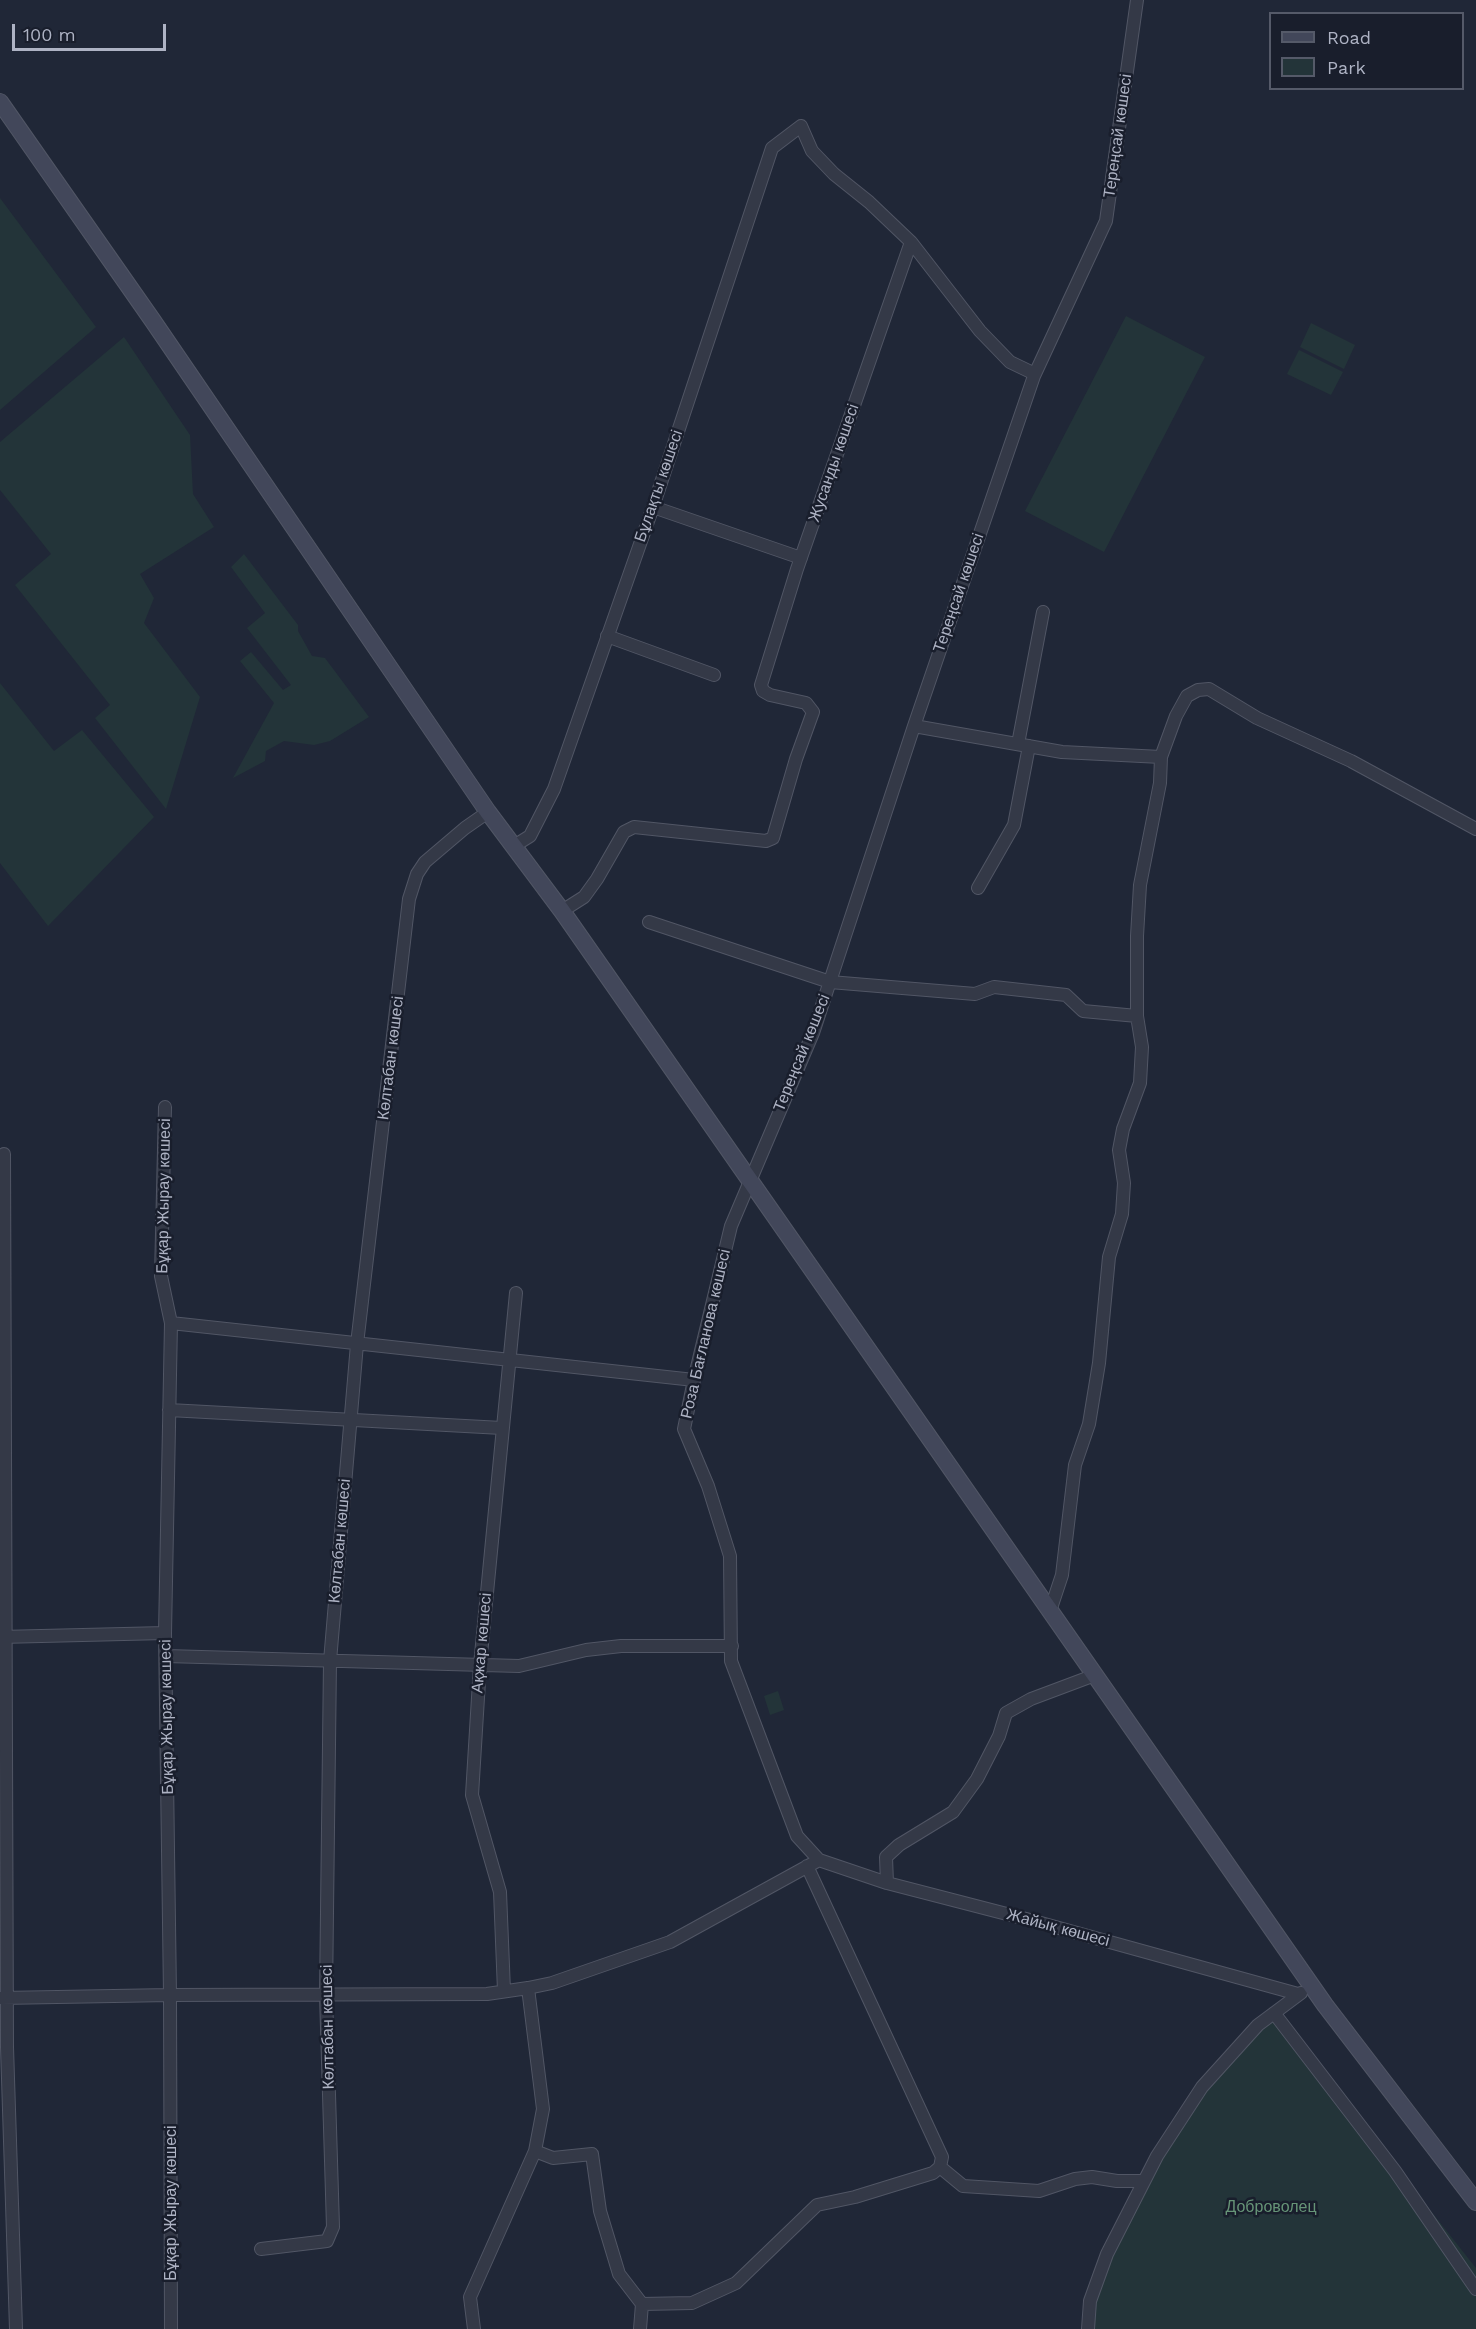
<!DOCTYPE html>
<html>
<head>
<meta charset="utf-8">
<style>
	body { margin:0 }
	#map { position:relative; width:1476px; height:2329px; overflow:hidden; background:#202737; font-family:"Work Sans",sans-serif }
	canvas { display:block }
	.legend { position:absolute; left:1269px; top:12px; width:195px; height:78px; box-sizing:border-box; background:#191e2c; border:2px solid #555a69; margin:0; padding:8px 10px; list-style:none; font-size:18px; color:#aeb3c4 }
	.legend li { display:flex; align-items:center; gap:12px; height:30px }
	.legend b { width:30px; border:2px solid #555a69 }
	.scale { position:absolute; left:12px; top:24px; width:154px; height:27px; box-sizing:border-box; border:3px solid #aeb3c4; border-top:0; padding-left:8px; font-size:18px; line-height:21px; white-space:nowrap; color:#aeb3c4; -webkit-text-stroke:4px #191e2c; paint-order:stroke }
</style>
</head>
<body>
<div id="map">
<canvas width="1476" height="2329"></canvas>
<ul class="legend">
<li><b style="height:8px;background:#42475a"></b>Road</li>
<li><b style="height:16px;background:#233439"></b>Park</li>
</ul>
<div class="scale">100 m</div>
</div>
<script>
const g = document.querySelector('canvas').getContext('2d');
g.lineJoin = 'round';
function fill(path, color) { g.fillStyle = color; g.fill(path, 'evenodd'); }
const shape = rows => new Path2D(rows.map(r => 'M' + r).join(''));
function strokePath(path, color, width, dash) { g.strokeStyle = color; g.lineWidth = width; g.lineCap = dash ? 'butt' : 'round'; g.setLineDash(dash || []); g.stroke(path); }
function write(font, color, halo, rows, align = 'center') {
  g.font = font + ' "Work Sans",sans-serif'; g.lineWidth = 5; g.setLineDash([]); g.textBaseline = 'middle'; g.strokeStyle = halo; g.fillStyle = color; for (const [text, x, y, turn = 0] of rows) {
    g.save(); g.translate(x, y); g.rotate((+turn || 0) * Math.PI / 180); g.textAlign = isNaN(turn) ? turn : align; if (halo) g.strokeText(text, 0, 0); g.fillText(text, 0, 0); g.restore();
  }
}
const green = shape([
	[0,198,96,327,0,410],
	[1126,316,1205,357,1104,552,1025,511],
	[1311,323,1355,345,1344,369,1300,347],
	[124,337,190,435,193,494,214,527,140,574,154,598,144,623,200,697,166,809,95,718,110,705,15,585,51,554,0,490,0,442],
	[1299,350,1343,372,1331,395,1287,374],
	[244,554,298,625,298,631,312,656,325,658,369,717,330,741,314,745,284,741,266,751,265,761,233,778,274,703,240,661,251,652,283,690,291,685,247,628,265,613,231,567],
	[0,683,54,751,82,730,154,817,48,926,0,863],
	[778,1691,784,1710,770,1715,764,1696],
	[1274,2013,1476,2268,1476,2329,1092,2329,1090,2301,1157,2156,1228,2058]
]);
const street = shape([
	[1137,0,1106,221,1034,376,914,726,813,1033,731,1226,694,1380,684,1429,708,1486,730,1556,731,1661,797,1836,819,1860,887,1883,1030,1920,1298,1994],
	[653,507,801,558],
	[607,636,714,675],
	[914,726,1062,752,1161,757],
	[1018,744,1043,612],
	[514,846,530,836,554,789,653,507,772,148,801,126,812,151,834,174,869,202,911,242,980,331,1010,362,1035,374],
	[978,888,1014,825,1029,746],
	[562,911,584,897,597,879,624,832,634,827,766,841,773,838,796,759,813,712,806,703,770,695,763,691,761,685,797,569,911,242],
	[649,922,830,982,975,994,994,987,1066,995,1083,1011,1137,1016,1142,1047,1140,1083,1123,1129,1119,1150,1124,1183,1122,1214,1109,1257,1099,1363,1089,1424,1075,1465,1062,1575,1050,1611],
	[1137,1016,1137,936,1140,885,1160,783,1161,757,1176,716,1187,696,1198,690,1209,689,1257,718,1351,761,1476,829],
	[165,1107,161,1276,171,1323,165,1633,170,1995,171,2329],
	[4,1154,7,2047,16,2329],
	[171,1323,694,1380],
	[169,1410,502,1428],
	[0,1637,165,1633],
	[166,1656,519,1666,586,1650,621,1646,732,1646],
	[887,1883,886,1857,899,1845,953,1812,977,1779,999,1736,1006,1713,1031,1699,1095,1675],
	[504,1991,500,1892,472,1795,480,1665,516,1293],
	[1,1998,170,1995,487,1994,528,1988,552,1983,670,1942,819,1860],
	[1274,2013,1395,2171,1476,2289],
	[535,2151,553,2158,592,2154,600,2211,619,2274,642,2304],
	[940,2167,963,2186,994,2188,1039,2191,1075,2179,1092,2177,1117,2181,1143,2181],
	[261,2249,327,2241,333,2227,326,1995,330,1661,357,1344,409,899,417,874,425,862,465,828,488,812],
	[474,2329,470,2297,535,2151,543,2109,528,1988],
	[640,2329,642,2304,692,2303,736,2283,817,2205,855,2197,933,2173,940,2167,942,2157,807,1866],
	[1088,2329,1090,2301,1107,2254,1157,2156,1202,2087,1258,2025,1301,1993]
]);
const secondary = shape([
	[0,102,153,321,488,812,562,911,1325,2005,1476,2202]
]);
const streetNames = [
	["Тереңсай көшесі",1118,136,-82],
	["Жусанды көшесі",834,463,-71],
	["Бұлақты көшесі",659,486,-71],
	["Тереңсай көшесі",959,593,-71],
	["Тереңсай көшесі",802,1053,-68],
	["Көлтабан көшесі",391,1058,-83],
	["Бұқар Жырау көшесі",164,1196,-89],
	["Роза Бағланова көшесі",706,1334,-77],
	["Көлтабан көшесі",340,1541,-85],
	["Ақжар көшесі",482,1643,-85],
	["Бұқар Жырау көшесі",167,1717,-91],
	["Жайық көшесі",1058,1928,15],
	["Көлтабан көшесі",328,2027,-91],
	["Бұқар Жырау көшесі",171,2203,-90]
];
const parkNames = [
	["Доброволец",1271,2207]
];
fill(green, '#233439');
strokePath(street, '#515665', 14);
strokePath(secondary, '#515665', 18);
strokePath(street, '#343947', 12);
strokePath(secondary, '#42475a', 16);
write('16px', '#aeb3c4', '#191e2c', streetNames);
write('16px', '#669477', '#191e2c', parkNames);
</script>
</body>
</html>
